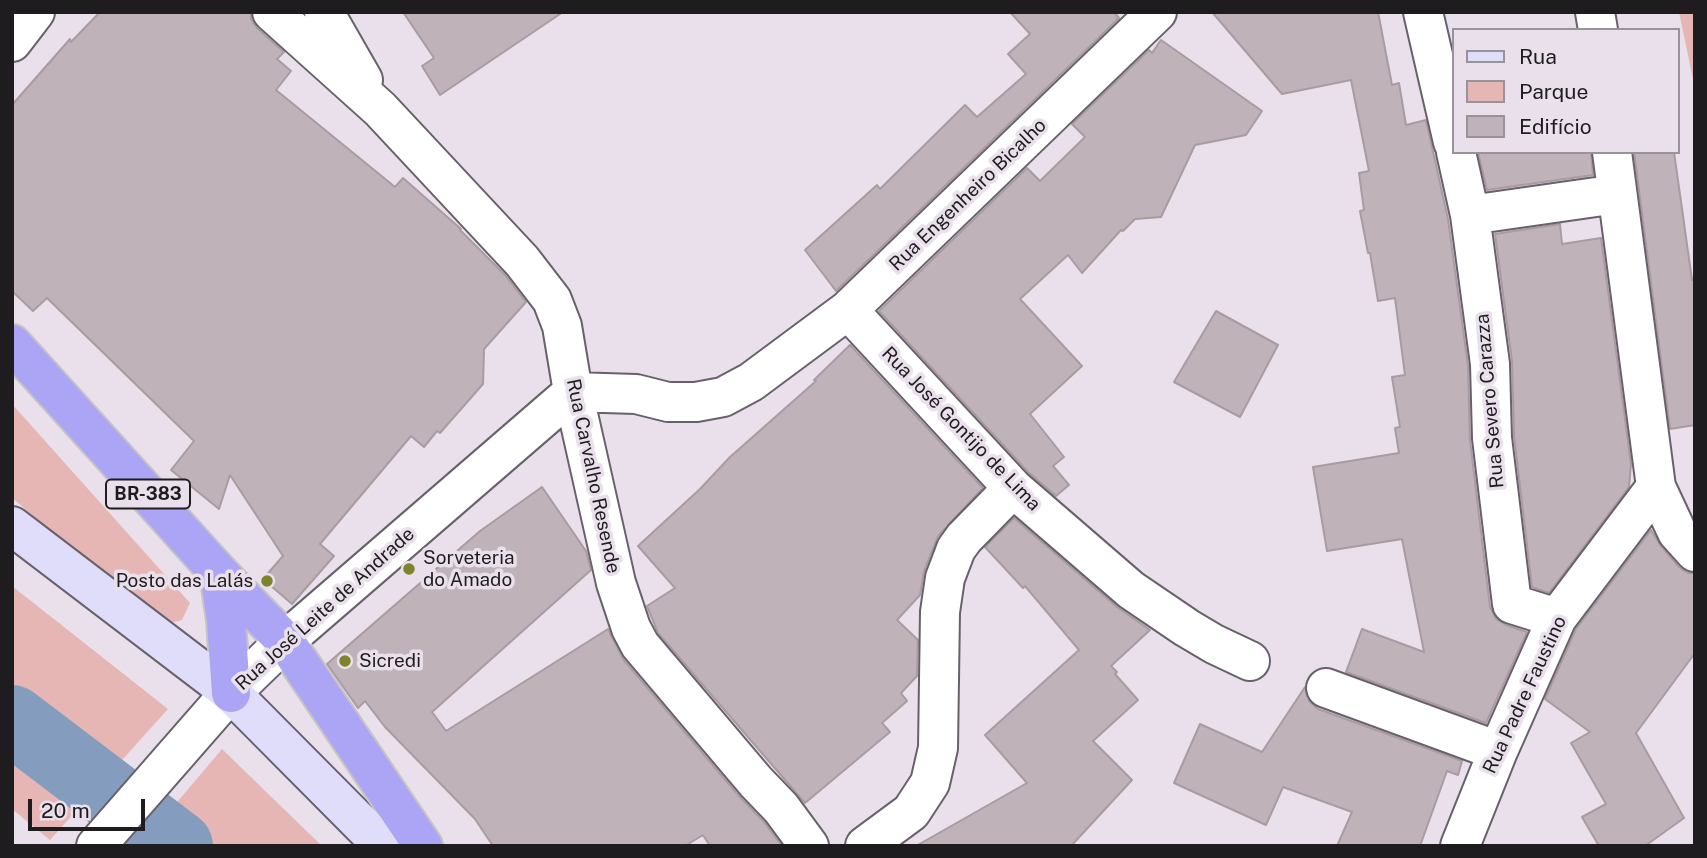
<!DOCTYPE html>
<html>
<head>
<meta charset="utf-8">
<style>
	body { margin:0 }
	#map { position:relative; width:1707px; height:858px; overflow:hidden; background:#e9e0eb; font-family:"Public Sans",sans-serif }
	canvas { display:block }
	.frame { position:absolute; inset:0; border:14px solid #1f1c20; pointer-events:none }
	.legend { position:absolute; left:1452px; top:28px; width:228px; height:126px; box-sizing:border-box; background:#e9e0eb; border:2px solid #98929a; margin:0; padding:9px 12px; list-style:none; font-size:21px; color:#1f1c20 }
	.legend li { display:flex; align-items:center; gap:14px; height:35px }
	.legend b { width:35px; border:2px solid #98929a }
	.scale { position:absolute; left:28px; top:799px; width:117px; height:32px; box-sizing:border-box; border:4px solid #1f1c20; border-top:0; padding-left:9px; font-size:21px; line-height:24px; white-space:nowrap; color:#1f1c20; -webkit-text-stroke:5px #e9e0eb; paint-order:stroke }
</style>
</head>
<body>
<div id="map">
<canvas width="1707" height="858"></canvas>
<div class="frame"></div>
<ul class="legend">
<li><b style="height:9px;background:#e0ddfb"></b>Rua</li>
<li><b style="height:19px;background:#e6b6b5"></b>Parque</li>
<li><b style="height:19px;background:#bfb2b8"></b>Edifício</li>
</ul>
<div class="scale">20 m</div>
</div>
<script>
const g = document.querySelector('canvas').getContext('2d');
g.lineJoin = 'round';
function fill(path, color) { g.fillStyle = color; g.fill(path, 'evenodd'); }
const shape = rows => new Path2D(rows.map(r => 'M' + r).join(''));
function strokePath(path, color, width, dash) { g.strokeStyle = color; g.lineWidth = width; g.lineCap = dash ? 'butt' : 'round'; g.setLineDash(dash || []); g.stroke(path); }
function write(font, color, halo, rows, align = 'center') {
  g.font = font + ' "Public Sans",sans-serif'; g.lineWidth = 7; g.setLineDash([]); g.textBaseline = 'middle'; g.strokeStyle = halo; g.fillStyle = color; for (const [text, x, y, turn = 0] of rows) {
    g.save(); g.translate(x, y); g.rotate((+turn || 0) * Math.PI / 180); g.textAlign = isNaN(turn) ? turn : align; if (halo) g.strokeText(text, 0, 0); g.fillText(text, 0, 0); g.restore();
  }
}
const green = shape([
	[1679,12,1695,12,1695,89],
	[12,404,190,603,182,620,163,625,12,498],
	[12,586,168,709,50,840,12,809],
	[222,749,322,846,140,846]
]);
const river = shape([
	[12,720,178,846]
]);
const building = shape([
	[100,12,251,12,251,19,257,28,284,52,277,59,291,71,276,90,395,187,403,178,461,229,460,230,505,275,526,302,484,349,483,384,440,433,437,431,424,447,411,436,320,544,334,556,292,604,263,579,283,556,230,475,219,509,171,470,194,441,47,298,33,311,12,291,12,105,70,39,71,42,100,12],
	[403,12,563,12,440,95,422,66,434,58,403,12],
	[1010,12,1114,12,1119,18,836,291,805,250,877,185,880,189,965,105,977,117,1026,74,1008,54,1030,34,1010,12],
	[1212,12,1378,12,1392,85,1399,83,1406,125,1426,120,1448,219,1468,366,1470,440,1490,607,1496,619,1506,625,1527,632,1486,723,1346,672,1362,629,1424,652,1402,539,1327,551,1313,467,1399,453,1395,428,1400,427,1392,377,1405,375,1395,298,1378,301,1370,253,1368,253,1360,211,1364,210,1359,173,1369,171,1351,80,1282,94,1212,12],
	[1161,40,1262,111,1246,135,1195,145,1161,217,1135,219,1123,231,1121,230,1082,273,1068,255,1020,299,1082,366,1030,414,1064,457,1053,466,1069,485,1056,496,1028,472,879,311,1027,168,1040,181,1085,137,1072,124,1149,50,1152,53,1161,40],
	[1478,152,1591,152,1593,175,1487,190,1478,152],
	[1634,152,1674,152,1692,280,1695,280,1695,425,1670,429,1634,152],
	[1560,224,1562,244,1601,238,1631,464,1629,487,1549,593,1532,587,1514,436,1512,361,1495,234,1560,224],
	[1216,311,1278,345,1240,417,1174,382,1216,311],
	[850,345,983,488,938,536,924,571,920,595,897,620,918,640,917,676,901,693,907,701,882,723,890,732,805,803,658,633,647,606,675,588,638,546,700,489,730,457,816,381,814,380,850,345],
	[542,487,586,551,591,570,432,712,446,731,608,629,623,659,739,796,764,822,782,846,710,846,703,835,685,846,493,846,475,819,385,727,365,701,358,708,327,664,480,531,542,487],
	[1014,518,1117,607,1150,630,1111,666,1117,672,1115,674,1138,700,1093,741,1132,780,1071,846,916,846,1027,783,985,735,1079,650,1025,586,1023,588,985,547,1014,518],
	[1651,530,1661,546,1679,567,1688,573,1695,573,1695,653,1636,733,1684,818,1645,846,1599,846,1582,817,1606,804,1571,743,1590,732,1545,699,1576,629,1651,530],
	[1305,687,1309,701,1318,709,1462,761,1458,775,1447,771,1420,846,1337,846,1352,812,1283,787,1266,825,1174,783,1200,724,1262,752,1305,687]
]);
const minor = shape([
	[272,12,380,109,522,261,552,300,562,326,573,392,616,583,631,628,640,645,756,782,781,808,809,846],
	[324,12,363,80],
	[1423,12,1453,142],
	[1595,12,1598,30],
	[12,42,35,12],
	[1456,152,1470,215,1490,364,1492,438,1512,604,1557,618],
	[1612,152,1656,487,1677,532,1695,552],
	[1470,215,1617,194],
	[848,310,1013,488,1131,590,1187,628,1214,644,1250,661],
	[573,392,636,394,668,402,696,402,723,397,751,382,848,310,1157,12],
	[1326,688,1498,751],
	[96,846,221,703,285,641,573,392],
	[865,846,911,812,930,783,938,748,940,612,945,578,956,549,964,538,1013,488],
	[1460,846,1498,751,1557,618,1656,487]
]);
const secondary = shape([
	[12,526,231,693,383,846]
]);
const trunk = shape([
	[12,344,219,573,285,641,423,846],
	[219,573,226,620,231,693]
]);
const markers = [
	[409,569,7,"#7f832e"],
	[267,581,7,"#7f832e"],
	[345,661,7,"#7f832e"]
];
const shields = [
	[148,494,84]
];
const shieldNames = [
	["BR-383",148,494]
];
const streetNames = [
	["Rua Engenheiro Bicalho",968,195,-44],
	["Rua Severo Carazza",1490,401,-95],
	["Rua José Gontijo de Lima",961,429,46],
	["Rua Carvalho Resende",593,476,78],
	["Rua José Leite de Andrade",325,609,-42],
	["Rua Padre Faustino",1525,695,-65]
];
const poiNames = [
	["Sorveteria",423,558],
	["do Amado",423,580],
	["Posto das Lalás",253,581,"right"],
	["Sicredi",359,661]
];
fill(green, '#e6b6b5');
strokePath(river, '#849dbe', 70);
fill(building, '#bfb2b8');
strokePath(building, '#a89ba1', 2);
strokePath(minor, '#68616b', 42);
strokePath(secondary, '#68616b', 42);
strokePath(trunk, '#c5c4c5', 42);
strokePath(minor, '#fff', 38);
strokePath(secondary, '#e0ddfb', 38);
strokePath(trunk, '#aca4f4', 38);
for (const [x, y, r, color] of markers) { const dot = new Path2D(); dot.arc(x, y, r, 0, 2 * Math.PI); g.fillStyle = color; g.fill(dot); strokePath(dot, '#e9e0eb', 2.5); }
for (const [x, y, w] of shields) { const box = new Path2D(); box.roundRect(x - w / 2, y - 14.5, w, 29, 5); g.fillStyle = '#e9e0eb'; g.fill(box); strokePath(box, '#1f1c20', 2); }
write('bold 18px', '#1f1c20', null, shieldNames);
write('19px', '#1f1c20', '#e9e0eb', streetNames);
write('19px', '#1f1c20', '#e9e0eb', poiNames, 'left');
</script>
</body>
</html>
